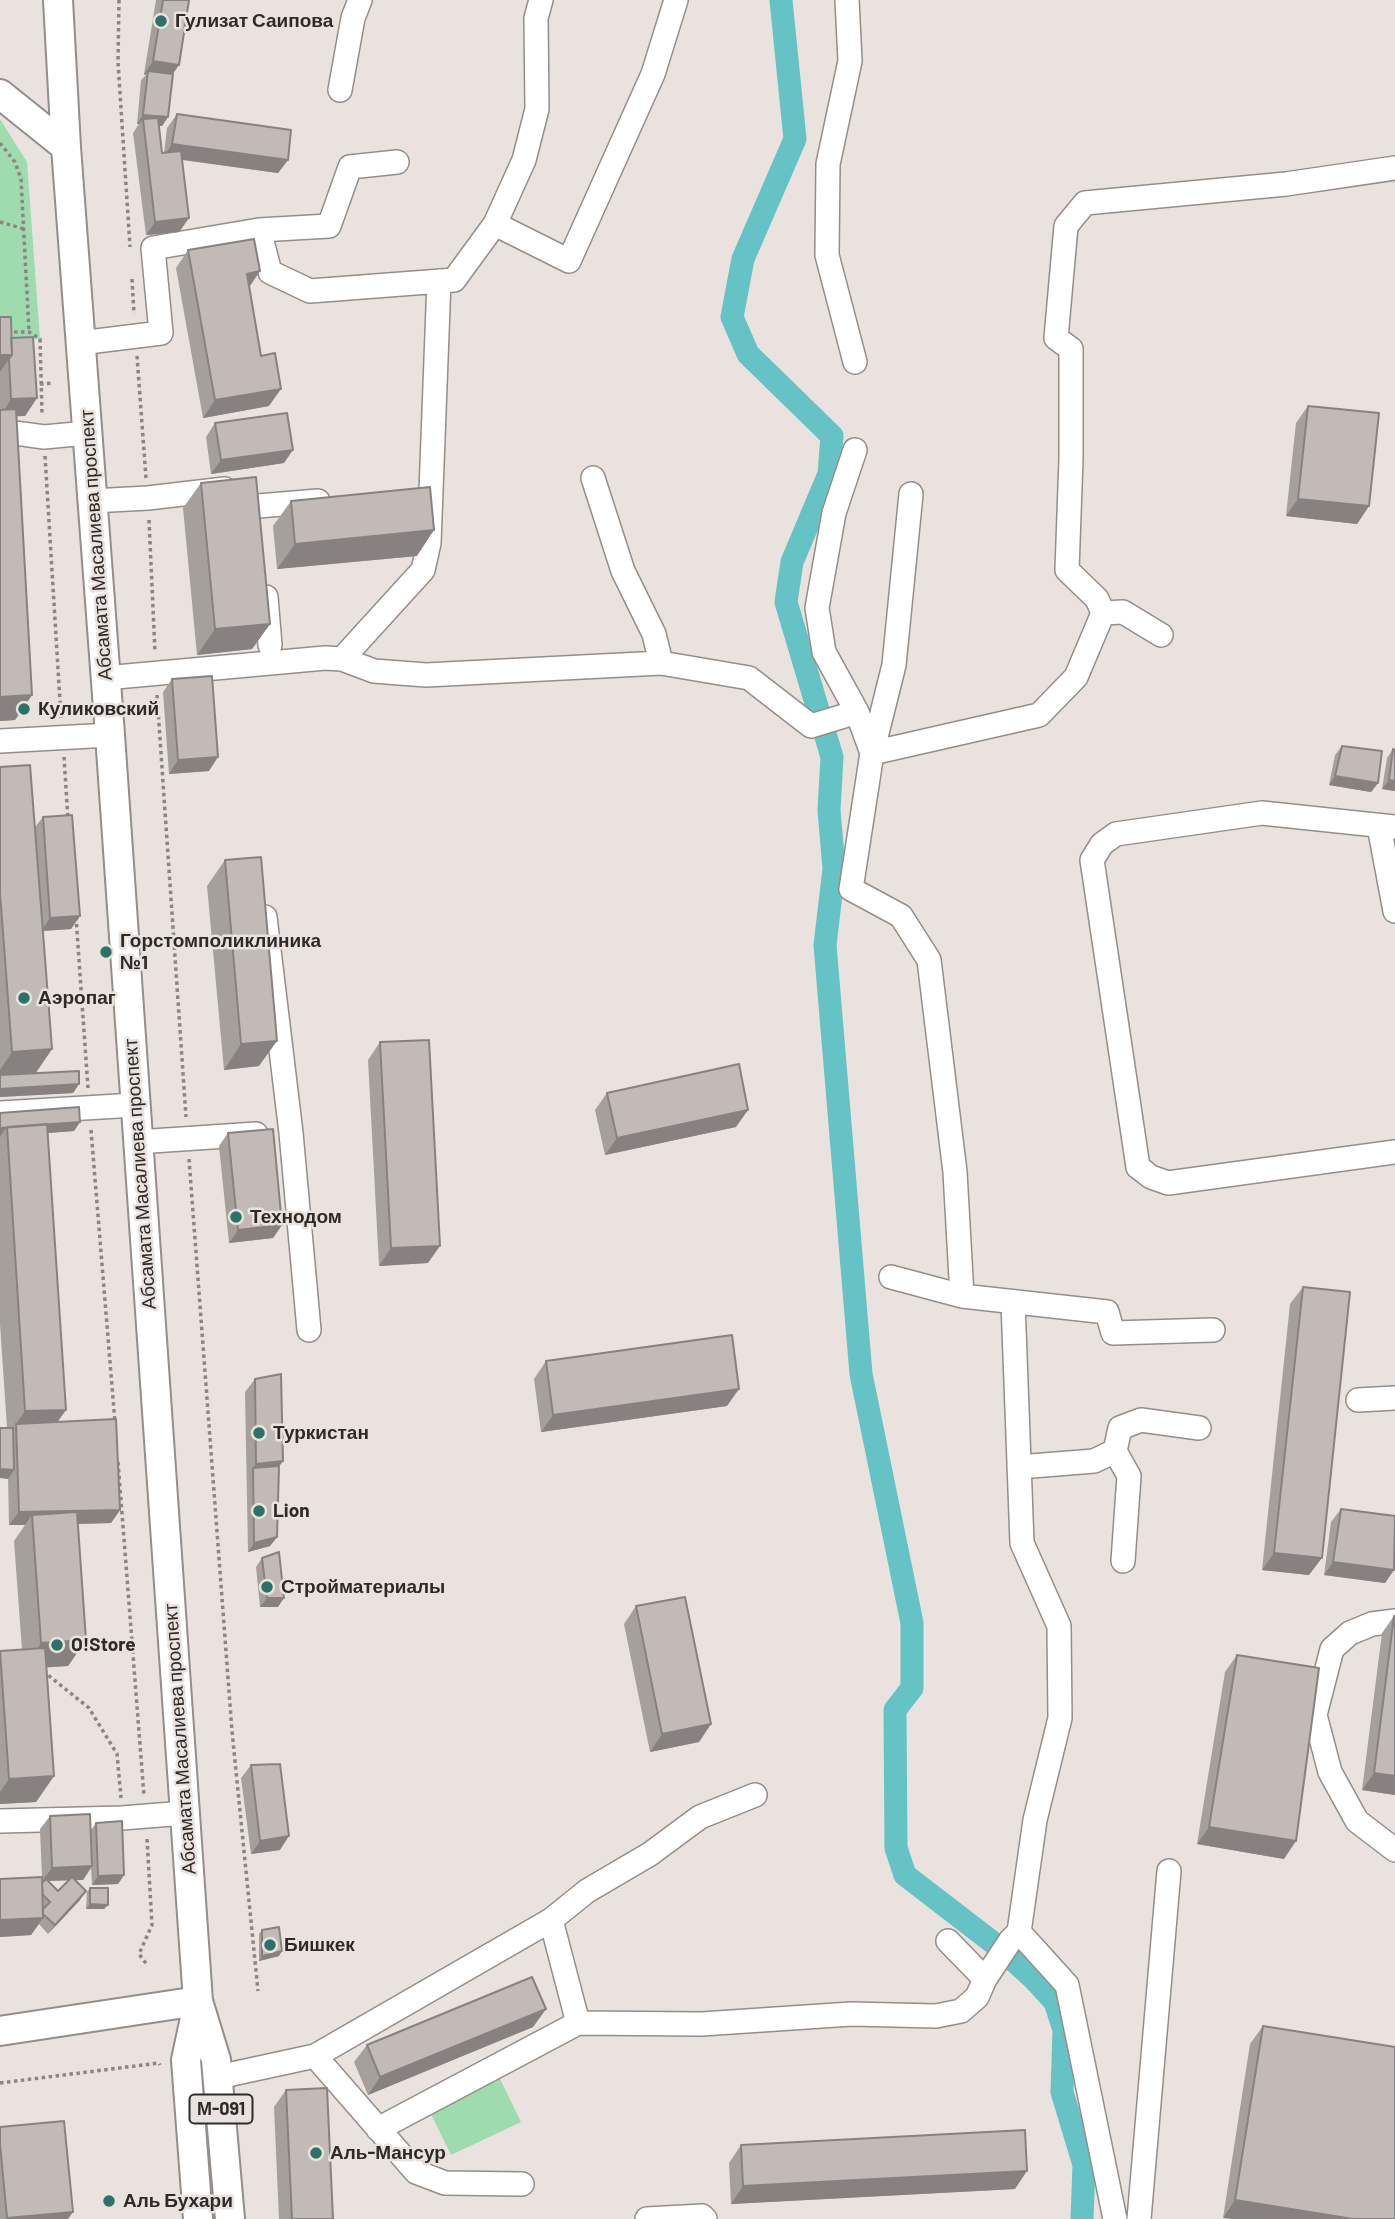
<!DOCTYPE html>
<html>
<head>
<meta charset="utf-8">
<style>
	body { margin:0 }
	canvas { display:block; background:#e9e2de }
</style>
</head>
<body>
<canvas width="1395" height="2219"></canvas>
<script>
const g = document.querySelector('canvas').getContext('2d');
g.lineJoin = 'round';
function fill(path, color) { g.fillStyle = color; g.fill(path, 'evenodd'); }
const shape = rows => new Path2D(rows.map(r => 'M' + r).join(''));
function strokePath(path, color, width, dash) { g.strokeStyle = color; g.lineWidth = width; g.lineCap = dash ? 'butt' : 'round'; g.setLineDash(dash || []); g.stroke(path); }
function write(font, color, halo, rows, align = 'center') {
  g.font = font + ' Barlow,sans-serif'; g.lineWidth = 5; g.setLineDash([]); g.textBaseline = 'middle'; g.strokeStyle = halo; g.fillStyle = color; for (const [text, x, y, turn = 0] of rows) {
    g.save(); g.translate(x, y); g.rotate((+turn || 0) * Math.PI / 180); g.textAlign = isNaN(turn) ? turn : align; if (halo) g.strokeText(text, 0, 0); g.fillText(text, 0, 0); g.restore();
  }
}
const green = shape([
	[0,119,27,162,40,339,0,337],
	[500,2079,521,2122,451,2155,430,2112]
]);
const canal = shape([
	[781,0,795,139,743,259,732,317,748,354,832,436,829,474,792,562,786,602,832,757,829,810,834,869,825,945,861,1374,912,1623,912,1688,895,1710,896,1848,905,1875,1000,1948,1034,1979,1055,2002,1064,2030,1062,2092,1084,2165,1082,2219]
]);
const path = shape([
	[119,0,118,62,130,247],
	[0,143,15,162,21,179,29,332],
	[0,222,24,229],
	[132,279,134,314],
	[0,332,29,332,40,339,42,414],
	[137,356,146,478],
	[40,384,54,383],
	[45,456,61,718],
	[149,520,155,652],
	[157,695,186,1117],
	[64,757,68,819],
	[76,917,88,1088],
	[91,1130,115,1423],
	[189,1159,232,1731,258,1991],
	[118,1462,144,1796],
	[43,1671,89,1708,117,1754,121,1798],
	[147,1839,152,1925,139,1954,148,1966],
	[0,2083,159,2063,160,2065]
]);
const minor = shape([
	[847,0,850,61,828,164,827,255,855,362],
	[340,90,353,18,360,0],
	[495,224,569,261,653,74,676,0],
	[259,230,270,272,310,291,454,280,495,224,524,160,537,109,536,18,541,0],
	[80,343,161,333,153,248,259,230,329,226,350,167,397,162],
	[0,431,44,437,87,433],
	[855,450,834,513,817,608,824,652,857,712,872,753,1039,715,1076,677,1103,613],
	[593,478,623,571,654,634,661,663],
	[911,494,894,665,872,753,851,889,901,916,929,960,955,1172,962,1296],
	[92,501,148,498,225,489],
	[258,506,318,501],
	[266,597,270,645],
	[1161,635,1123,612,1103,613,1097,599,1067,570,1071,459,1071,349,1056,338,1066,226,1085,203,1286,184,1395,168],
	[342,659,423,570,429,543,439,281],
	[105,678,325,658,342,659,374,671,426,675,661,663,749,678,811,726,857,712],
	[0,741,110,735],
	[1379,826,1395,911],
	[1395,827,1262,813,1116,834,1102,844,1092,860,1138,1167,1151,1177,1168,1183,1395,1152],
	[265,917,291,1133,309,1330],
	[0,1113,135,1105],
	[137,1142,256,1134],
	[891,1277,962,1296,1107,1312,1113,1333,1213,1330],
	[1358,1400,1395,1398],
	[1115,1451,1129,1476,1123,1561],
	[1019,1467,1094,1461,1115,1451,1120,1428,1141,1420,1199,1428],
	[1395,1621,1372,1624,1350,1633,1332,1649,1315,1715,1330,1772,1357,1821,1395,1850],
	[0,1821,122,1818,185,1813],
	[551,1920,578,2023,702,2024,851,2014,936,2016,961,2011,977,1997,985,1979,948,1941],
	[1019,1932,1067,1985,1115,2219],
	[985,1979,1010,1941,1019,1932,1035,1820,1060,1718,1059,1626,1022,1543,1013,1302],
	[315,2056,416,2172,445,2183,522,2184],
	[218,2077,315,2056,551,1920,587,1891,650,1854,700,1817,755,1795],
	[378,2129,578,2023],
	[647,2219,702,2216,705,2219],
	[1139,2219,1169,1871]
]);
const major = shape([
	[58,0,66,147,110,735,198,2001,216,2060,230,2219],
	[0,94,66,147],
	[198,2004,186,2060,198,2219],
	[0,2031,198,2001]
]);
const wall = shape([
	[156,0,189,0,172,74,168,117,162,126,159,126,162,153,164,153,167,128,177,114,288,160,278,173,182,160,189,218,179,232,146,235,133,133,139,124,137,124,141,80,146,75,144,74],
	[188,250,249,287,261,356,269,406,203,418,176,268],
	[0,317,11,338,37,398,25,416,16,416,32,695,15,720,0,721],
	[1308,406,1369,506,1357,524,1286,516,1296,423],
	[215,423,284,463,211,474,206,437],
	[201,483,270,624,252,649,197,655,183,508],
	[291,501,417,556,277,569,273,526],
	[172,679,209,771,169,774,163,692],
	[1342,746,1378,783,1371,792,1329,785,1335,755],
	[1393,749,1395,791,1382,789,1387,758],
	[0,767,35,827,43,817,80,916,71,929,43,931,52,1049,35,1074,79,1084,73,1093,0,1097],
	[225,860,259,1066,224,1070,207,886],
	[380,1042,428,1263,379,1266,368,1060],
	[607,1093,736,1127,605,1155,595,1110],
	[0,1113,80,1122,74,1131,48,1133,66,1410,57,1422,120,1510,111,1523,78,1524,86,1640,68,1666,47,1667,54,1776,36,1802,0,1804,0,1652,22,1650,14,1541,25,1525,9,1525,7,1428,0,1324],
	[228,1133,282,1225,273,1238,229,1243,219,1146],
	[1303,1287,1309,1575,1262,1570,1290,1304],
	[546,1361,727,1406,541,1432,534,1379],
	[255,1379,279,1466,277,1537,270,1546,248,1552,245,1392],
	[1341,1509,1394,1569,1385,1583,1324,1575,1331,1522],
	[262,1558,278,1607,260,1607,256,1567],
	[636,1606,711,1724,699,1742,650,1752,624,1624],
	[1394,1616,1395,1616,1395,1795,1362,1790,1382,1633],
	[1237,1655,1284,1859,1197,1844,1225,1672],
	[251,1765,280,1850,251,1854,241,1778],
	[50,1816,91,1830,96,1823,124,1875,118,1884,92,1885,91,1868,83,1880,75,1880,80,1900,48,1934,39,1924,31,1935,0,1937,0,1879,42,1877,40,1829],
	[68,1880,58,1891,48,1881],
	[90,1888,108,1905,104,1909,86,1909,87,1892],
	[262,1930,279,1956,259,1961,259,1934],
	[546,2009,533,2027,368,2095,354,2062,367,2045],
	[1263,2026,1395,2047,1223,2218,1250,2044],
	[286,2090,333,2219,279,2219,274,2107],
	[0,2127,68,2219,0,2219],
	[741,2145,1015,2189,731,2204,729,2163]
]);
const shadedWall = shape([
	[153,61,179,65,170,78,148,71,145,75,144,74],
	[143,115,168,117,162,126,143,124,143,119,139,124,137,124],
	[172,144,288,160,278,173,163,157],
	[189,218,179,232,146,235,155,222],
	[260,271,248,289,247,274],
	[0,355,12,355,0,372],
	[281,389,269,406,203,418,215,400],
	[37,398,25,416,0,417,11,399],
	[293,450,284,463,211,474,221,460],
	[1298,499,1369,506,1357,524,1286,516],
	[434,530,417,556,277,569,295,544],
	[270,624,252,649,197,655,215,629],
	[32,695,15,720,0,721,0,697],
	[218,757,209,771,169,774,178,760],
	[1335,776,1378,783,1371,792,1329,785],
	[1389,780,1395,781,1395,791,1382,789],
	[80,916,71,929,41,931,50,918],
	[277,1041,259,1066,224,1070,241,1044],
	[52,1049,35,1074,0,1077,0,1070,12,1052],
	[79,1084,73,1093,0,1097,0,1089],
	[748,1110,736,1127,605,1155,617,1138],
	[80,1122,74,1131,8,1136,7,1128],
	[0,1128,6,1128,0,1137],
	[282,1225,273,1238,229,1243,238,1230],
	[440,1246,428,1263,379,1266,391,1248],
	[739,1389,727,1406,541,1432,553,1415],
	[66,1410,48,1435,16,1424,25,1411],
	[283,1461,273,1475,253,1468,256,1464],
	[0,1469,14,1470,8,1479,0,1478],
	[120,1510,111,1523,33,1525,32,1515,25,1525,9,1525,19,1512],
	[277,1537,270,1546,248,1552,254,1543],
	[1274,1553,1322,1558,1309,1575,1262,1570],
	[1333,1562,1394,1570,1385,1583,1324,1575],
	[267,1598,284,1598,278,1607,260,1607],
	[86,1640,68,1666,23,1669,41,1643],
	[711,1724,699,1742,650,1752,662,1734],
	[1374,1773,1395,1776,1395,1795,1362,1790],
	[54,1776,36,1802,0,1804,0,1792,9,1779],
	[1209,1827,1296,1841,1284,1859,1197,1844],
	[289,1836,280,1850,251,1854,260,1841],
	[92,1866,83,1880,42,1881,52,1868],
	[124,1875,118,1884,92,1885,98,1876],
	[86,1891,80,1900,48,1934,55,1925],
	[90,1904,108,1905,104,1909,86,1909],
	[43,1918,31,1935,0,1937,0,1920],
	[282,1951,279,1956,259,1961,262,1956],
	[546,2009,533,2027,368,2095,380,2077],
	[1027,2171,1015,2189,731,2204,743,2186],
	[1235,2200,1353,2219,1232,2219,1223,2218],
	[73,2212,68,2219,7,2219,7,2218]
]);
const building = shape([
	[163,0,189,0,179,65,153,61,163,0],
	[148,71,173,74,168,117,143,115,148,71],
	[177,114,291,130,288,160,172,144,177,114],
	[158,118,162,153,181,151,189,218,155,222,143,119,158,118],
	[254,239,260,271,247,274,261,356,275,353,281,389,215,400,188,250,254,239],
	[0,317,11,317,12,355,0,355,0,317],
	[33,337,37,398,11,399,9,359,12,355,11,338,33,337],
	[1308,406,1379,413,1369,506,1298,499,1308,406],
	[16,409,32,695,0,697,0,410,16,409],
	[287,413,293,450,221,460,215,423,287,413],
	[256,477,270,624,215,629,201,483,256,477],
	[430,487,434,530,295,544,291,501,430,487],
	[212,676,218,757,178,760,172,679,212,676],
	[1342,746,1382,751,1378,783,1335,776,1342,746],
	[1393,749,1395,750,1395,781,1389,780,1393,749],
	[30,765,52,1049,12,1052,0,893,0,767,30,765],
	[72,815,80,916,50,918,43,817,72,815],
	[261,857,277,1041,241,1044,225,860,261,857],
	[429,1040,440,1246,391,1248,380,1042,429,1040],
	[739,1064,748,1110,617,1138,607,1093,739,1064],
	[79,1071,79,1084,0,1089,0,1075,79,1071],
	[79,1107,80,1122,0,1128,0,1113,79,1107],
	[47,1124,66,1410,25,1411,7,1127,47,1124],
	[273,1129,282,1225,238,1230,228,1133,273,1129],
	[1303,1287,1350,1292,1322,1558,1274,1553,1303,1287],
	[732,1335,739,1389,553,1415,546,1361,732,1335],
	[281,1374,283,1461,256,1464,255,1379,281,1374],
	[116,1419,120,1510,19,1512,16,1424,116,1419],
	[0,1428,13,1428,14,1470,0,1469,0,1428],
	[279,1466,277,1537,254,1543,253,1468,279,1466],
	[1341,1509,1395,1516,1394,1570,1333,1562,1341,1509],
	[77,1512,86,1640,41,1643,32,1515,77,1512],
	[279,1552,284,1598,267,1598,262,1558,279,1552],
	[685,1597,711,1724,662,1734,636,1606,685,1597],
	[1394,1616,1395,1616,1395,1776,1374,1773,1394,1616],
	[45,1648,54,1776,9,1779,0,1651,45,1648],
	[1237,1655,1319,1668,1296,1841,1209,1827,1237,1655],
	[280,1764,289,1836,260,1841,251,1765,280,1764],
	[90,1814,92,1866,52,1868,50,1816,90,1814],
	[122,1821,124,1875,98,1876,96,1823,122,1821],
	[42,1877,43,1918,0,1920,0,1879,42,1877],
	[72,1877,86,1891,55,1925,43,1914,43,1909,50,1902,43,1895,42,1883,46,1879,58,1891,72,1877],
	[90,1888,108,1888,108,1905,90,1904,90,1888],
	[279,1927,282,1951,262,1956,262,1930,279,1927],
	[532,1977,546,2009,380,2077,367,2045,532,1977],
	[1263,2026,1395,2047,1395,2219,1353,2219,1235,2200,1263,2026],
	[327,2088,333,2219,292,2219,286,2090,327,2088],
	[64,2121,73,2212,7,2218,0,2144,0,2127,64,2121],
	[1025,2130,1027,2171,743,2186,741,2145,1025,2130]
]);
const markers = [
	[161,21,7,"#2b7267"],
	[24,709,7,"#2b7267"],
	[106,952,7,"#2b7267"],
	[24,998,7,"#2b7267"],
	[236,1217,7,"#2b7267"],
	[259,1433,7,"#2b7267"],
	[259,1511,7,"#2b7267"],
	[267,1587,7,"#2b7267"],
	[57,1645,7,"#2b7267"],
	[270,1945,7,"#2b7267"],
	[316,2153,7,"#2b7267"],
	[109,2201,7,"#2b7267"]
];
const shields = [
	[221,2109,63]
];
const shieldNames = [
	["М-091",221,2109]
];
const poiNames = [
	["Гулизат Саипова",175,21],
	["Куликовский",38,709],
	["Горстомполиклиника",120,941],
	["№1",120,963],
	["Аэропаг",38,998],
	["Технодом",250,1217],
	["Туркистан",273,1433],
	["Lion",273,1511],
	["Стройматериалы",281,1587],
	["O!Store",71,1645],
	["Бишкек",284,1945],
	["Аль-Мансур",330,2153],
	["Аль Бухари",123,2201]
];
const streetNames = [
	["Абсамата Масалиева проспект",96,545,-94],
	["Абсамата Масалиева проспект",140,1174,-94],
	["Абсамата Масалиева проспект",180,1739,-94]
];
fill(green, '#9edcb0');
strokePath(canal, '#65c3c6', 23);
strokePath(minor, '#948d8a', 26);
strokePath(major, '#948d8a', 32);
strokePath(path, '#8b8683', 3.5, [3.5, 3.5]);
strokePath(minor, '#fff', 23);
strokePath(major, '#fff', 28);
fill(wall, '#a6a09d');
fill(shadedWall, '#878280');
fill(building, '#c1bab7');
strokePath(building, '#878280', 2);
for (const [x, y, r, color] of markers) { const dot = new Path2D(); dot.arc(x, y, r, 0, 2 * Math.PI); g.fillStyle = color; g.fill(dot); strokePath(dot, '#e9e2de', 2.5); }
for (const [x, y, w] of shields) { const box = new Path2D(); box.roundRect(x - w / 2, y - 14.5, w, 29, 5); g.fillStyle = '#e9e2de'; g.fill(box); strokePath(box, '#2d2a28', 2); }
write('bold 18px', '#2d2a28', null, shieldNames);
write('bold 19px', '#2d2a28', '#e9e2de', poiNames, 'left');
write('19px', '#2d2a28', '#e9e2de', streetNames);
</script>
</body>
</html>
